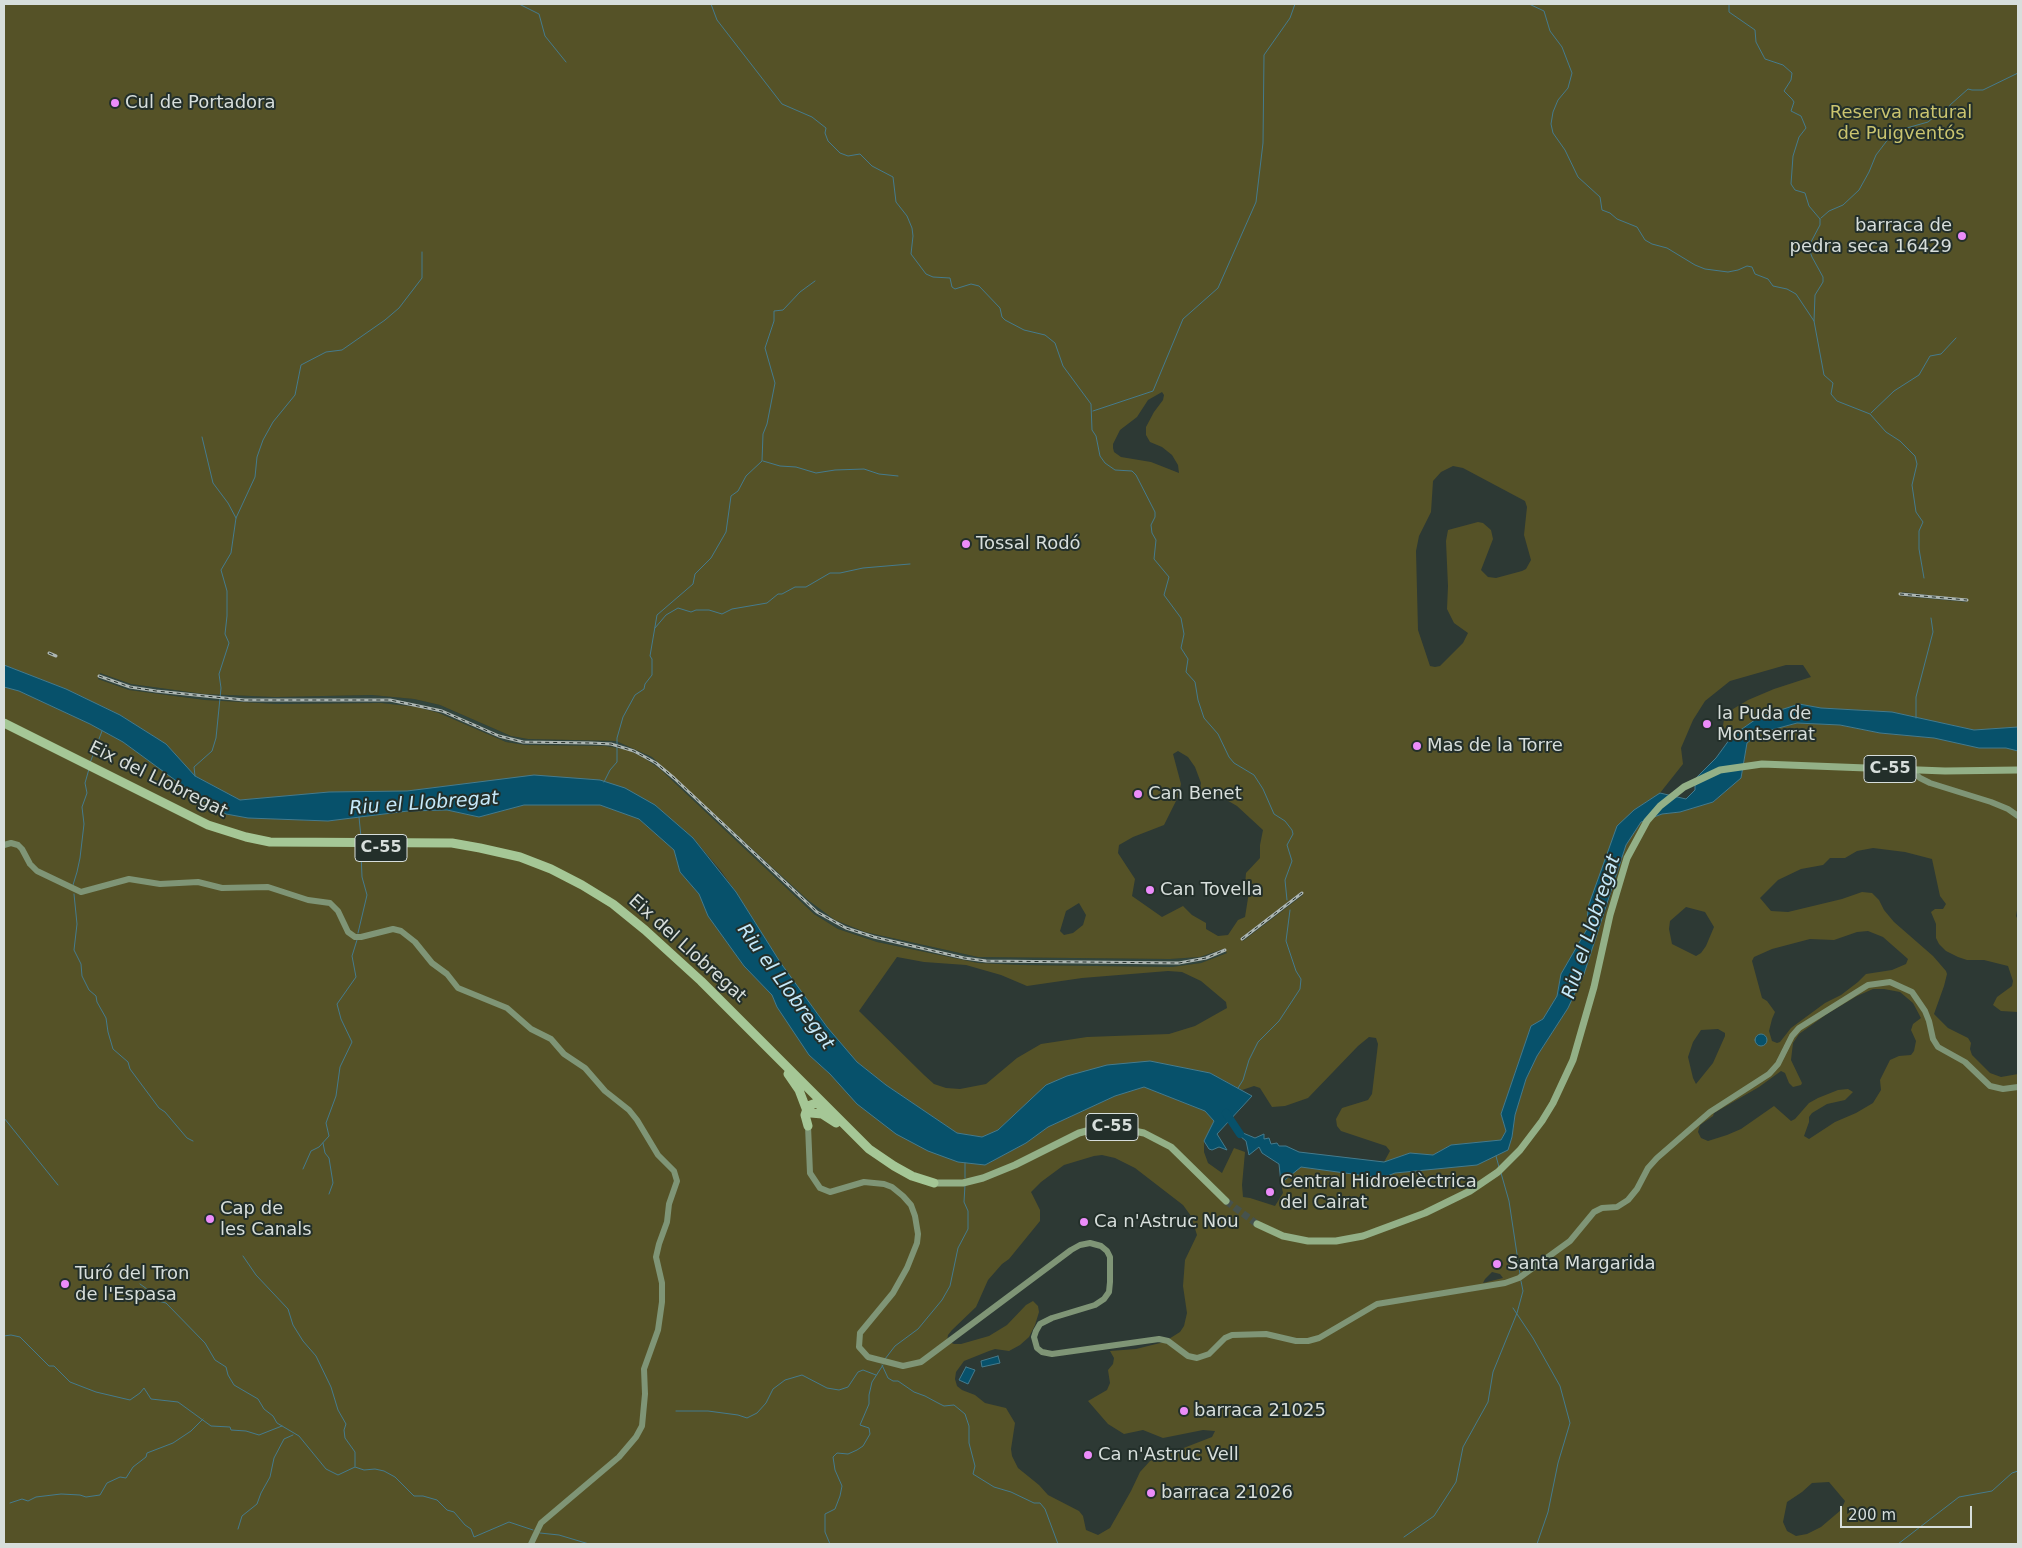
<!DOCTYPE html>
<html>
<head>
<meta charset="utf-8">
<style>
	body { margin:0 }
	#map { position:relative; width:2022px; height:1548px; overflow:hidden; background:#2d3934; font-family:"DejaVu Sans",sans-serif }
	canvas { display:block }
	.frame { position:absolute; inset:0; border:5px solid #d7dedb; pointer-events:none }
	.scale { position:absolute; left:1840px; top:1506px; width:132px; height:22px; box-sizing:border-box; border:2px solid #d7dedb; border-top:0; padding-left:6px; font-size:15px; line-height:18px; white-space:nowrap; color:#d7dedb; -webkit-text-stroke:4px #232f2a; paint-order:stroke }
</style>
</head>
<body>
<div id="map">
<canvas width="2022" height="1548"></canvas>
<div class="frame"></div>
<div class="scale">200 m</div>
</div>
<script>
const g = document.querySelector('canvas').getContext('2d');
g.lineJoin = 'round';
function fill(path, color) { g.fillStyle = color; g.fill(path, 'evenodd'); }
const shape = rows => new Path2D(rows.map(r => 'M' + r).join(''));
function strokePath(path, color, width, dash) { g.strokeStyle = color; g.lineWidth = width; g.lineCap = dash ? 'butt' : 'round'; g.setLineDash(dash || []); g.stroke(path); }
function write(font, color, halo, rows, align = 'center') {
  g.font = font + ' "DejaVu Sans",sans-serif'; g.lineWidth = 4; g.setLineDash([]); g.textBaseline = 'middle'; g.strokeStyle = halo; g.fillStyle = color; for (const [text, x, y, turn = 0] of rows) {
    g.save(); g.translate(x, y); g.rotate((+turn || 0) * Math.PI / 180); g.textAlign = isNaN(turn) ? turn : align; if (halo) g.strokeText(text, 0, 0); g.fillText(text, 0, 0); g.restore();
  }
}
const built = shape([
	[1901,592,1967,599,1966,603,1901,596],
	[100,673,131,684,204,694,275,697,372,695,414,699,440,705,511,736,528,739,616,741,652,757,835,920,865,932,978,957,1170,959,1200,957,1224,949,1227,953,1201,963,1172,967,1020,965,978,963,877,942,838,929,814,914,660,769,555,746,525,745,506,742,439,713,417,707,381,703,277,704,205,700,129,690,98,679],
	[1301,892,1303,895,1243,941,1241,938]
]);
const green = shape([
	[4,4,2018,4,2018,727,1974,730,1892,712,1821,708,1799,704,1759,717,1732,736,1726,731,1723,726,1724,719,1733,709,1748,700,1774,689,1811,677,1803,665,1786,665,1730,681,1705,701,1693,720,1681,748,1683,764,1660,793,1634,810,1588,907,1587,929,1561,974,1557,996,1543,1019,1531,1026,1501,1114,1506,1131,1501,1140,1451,1145,1433,1155,1410,1153,1384,1162,1390,1151,1386,1146,1341,1131,1337,1126,1336,1119,1342,1108,1368,1100,1372,1094,1378,1044,1376,1038,1369,1037,1358,1046,1308,1098,1285,1106,1272,1107,1260,1088,1254,1086,1242,1090,1210,1073,1046,1085,998,1130,982,1137,957,1133,886,1085,857,1062,827,1027,780,962,736,892,721,871,693,838,655,805,446,786,407,791,329,792,240,800,195,776,166,744,120,715,66,689,4,665],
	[1162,392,1164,395,1163,400,1154,412,1146,427,1146,435,1150,442,1162,447,1172,455,1178,465,1179,473,1151,462,1121,457,1114,452,1113,448,1113,444,1120,430,1137,417,1148,400],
	[1453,466,1463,468,1525,501,1527,507,1524,535,1531,560,1526,569,1522,571,1496,578,1488,577,1481,570,1493,539,1491,530,1483,523,1478,522,1448,530,1446,541,1448,586,1447,609,1454,623,1468,633,1463,643,1440,666,1435,667,1430,666,1418,630,1416,551,1419,536,1431,512,1433,481,1441,472],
	[1902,592,1966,599,1966,602,1901,596],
	[100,673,131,684,204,694,275,697,372,695,414,699,440,705,511,736,528,739,616,741,652,757,808,900,835,920,865,932,978,957,1170,959,1200,957,1223,949,1227,953,1201,963,1172,967,1020,965,978,963,877,942,838,929,814,914,660,769,644,758,628,750,605,746,525,745,506,742,439,713,417,707,381,703,277,704,205,700,129,690,98,679],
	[1178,751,1188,757,1195,767,1201,783,1200,790,1218,795,1237,806,1263,830,1260,845,1260,858,1246,873,1245,885,1249,892,1245,917,1238,920,1228,935,1218,936,1206,929,1206,923,1192,915,1183,906,1162,917,1132,896,1135,879,1118,853,1119,845,1133,837,1164,825,1178,797,1181,784,1173,754],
	[1301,892,1303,895,1243,941,1241,938],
	[1079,903,1086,915,1083,925,1073,933,1064,935,1060,931,1066,911],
	[897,957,924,962,966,965,1001,975,1027,986,1082,978,1168,971,1182,972,1201,981,1226,1002,1227,1008,1195,1026,1169,1034,1087,1037,1041,1044,1017,1058,986,1084,960,1089,946,1088,934,1084,924,1075,859,1011],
	[4,687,19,691,90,724,123,742,201,799,226,814,248,818,328,821,408,811,447,810,479,817,524,805,600,805,639,819,674,850,680,872,699,894,708,916,744,966,772,995,777,1007,809,1055,830,1074,985,1165,1026,1143,1048,1127,1115,1096,1144,1087,1205,1111,1214,1121,1204,1141,1204,1152,1208,1163,1222,1173,1234,1148,1245,1152,1242,1185,1243,1197,1250,1198,1275,1206,1283,1193,1281,1183,1301,1167,1382,1178,1395,1173,1445,1168,1512,1137,1515,1115,1526,1079,1537,1056,1568,1008,1606,910,1626,845,1641,822,1662,814,1680,812,1713,802,1741,778,1747,743,1760,733,1797,723,1840,725,1880,733,1934,738,1979,748,2006,748,2018,751,2018,905,2016,916,2018,920,2018,1012,2001,1011,1993,1005,1997,997,2012,986,2013,981,2008,966,1984,960,1967,960,1958,957,1946,951,1939,944,1936,938,1936,924,1931,912,1935,909,1943,909,1946,904,1940,896,1932,859,1905,852,1873,848,1857,851,1845,858,1830,858,1823,865,1801,869,1778,880,1760,898,1771,911,1788,912,1842,899,1862,892,1872,893,1879,900,1884,910,1894,922,1933,956,1946,971,1947,974,1944,986,1934,1014,1948,1028,1968,1038,1971,1043,1970,1049,1972,1055,1990,1073,2001,1077,2018,1074,2018,1544,4,1544],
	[1686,907,1705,912,1714,927,1706,946,1701,953,1696,956,1672,944,1669,929,1670,921],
	[1868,931,1883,937,1908,959,1906,964,1892,970,1866,974,1858,982,1841,995,1825,1003,1791,1028,1780,1042,1777,1043,1772,1041,1769,1031,1772,1019,1775,1012,1767,1001,1762,998,1752,961,1754,957,1772,949,1810,939,1834,940,1857,932],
	[1873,989,1884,989,1900,992,1913,1003,1921,1018,1913,1024,1911,1030,1916,1041,1914,1051,1911,1055,1899,1056,1890,1060,1880,1080,1881,1090,1873,1103,1856,1113,1835,1122,1809,1139,1804,1136,1809,1122,1809,1117,1812,1113,1827,1104,1845,1100,1853,1092,1848,1089,1838,1090,1818,1098,1809,1103,1795,1119,1791,1121,1774,1106,1741,1129,1727,1135,1708,1141,1701,1138,1698,1132,1700,1125,1713,1116,1714,1113,1759,1087,1781,1071,1785,1073,1789,1083,1793,1087,1801,1085,1802,1083,1791,1060,1793,1043,1799,1034,1827,1014,1857,996],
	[1718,1029,1725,1033,1725,1036,1713,1063,1696,1084,1693,1078,1688,1057,1693,1042,1701,1030],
	[1102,1155,1115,1158,1135,1168,1183,1205,1191,1216,1197,1235,1185,1260,1183,1286,1187,1313,1184,1326,1180,1332,1164,1342,1136,1349,1110,1351,1114,1358,1113,1364,1108,1370,1110,1383,1107,1390,1088,1401,1108,1424,1124,1434,1143,1430,1163,1438,1203,1430,1215,1431,1212,1437,1150,1461,1140,1472,1131,1491,1110,1528,1098,1535,1086,1530,1083,1516,1079,1511,1048,1495,1039,1485,1018,1468,1012,1456,1011,1449,1015,1423,1006,1408,985,1403,975,1395,962,1390,957,1386,955,1379,956,1372,964,1361,989,1351,995,1349,1009,1351,1020,1345,1029,1337,1035,1325,1039,1312,1038,1306,1033,1301,1026,1305,1007,1325,989,1336,961,1344,954,1344,947,1341,948,1335,952,1330,976,1307,988,1280,1002,1264,1009,1259,1040,1221,1040,1210,1031,1192,1041,1182,1064,1165,1094,1156],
	[1492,1272,1500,1274,1503,1278,1483,1283,1485,1279],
	[1829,1482,1845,1501,1841,1510,1821,1527,1807,1534,1796,1536,1787,1531,1783,1522,1787,1502,1802,1492,1812,1483]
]);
const water = shape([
	[4,665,66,689,120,715,166,744,195,776,240,800,329,792,407,791,534,775,600,780,625,788,655,805,693,838,736,892,780,962,827,1027,857,1062,886,1085,957,1133,982,1137,998,1130,1046,1085,1067,1076,1107,1065,1150,1061,1210,1073,1252,1096,1217,1134,1227,1150,1219,1147,1212,1150,1209,1149,1204,1141,1214,1121,1205,1111,1144,1087,1115,1096,1048,1127,1026,1143,985,1165,958,1162,928,1151,896,1134,857,1104,830,1074,809,1055,777,1007,772,995,744,966,708,916,699,894,680,872,674,850,639,819,600,805,524,805,479,817,447,810,408,811,328,821,248,818,226,814,201,799,123,742,90,724,19,691,4,687,4,665],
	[1799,704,1821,708,1892,712,1974,730,2018,727,2018,751,2006,748,1979,748,1934,738,1880,733,1840,725,1797,723,1760,733,1747,743,1741,778,1713,802,1680,812,1662,814,1641,822,1626,845,1584,974,1568,1008,1537,1056,1526,1079,1515,1115,1512,1137,1508,1150,1477,1165,1395,1173,1382,1178,1301,1167,1281,1183,1279,1164,1262,1153,1259,1147,1249,1155,1246,1141,1235,1132,1234,1129,1237,1127,1243,1133,1255,1138,1264,1134,1264,1139,1269,1138,1271,1144,1277,1143,1279,1146,1286,1146,1299,1152,1384,1162,1410,1153,1433,1155,1451,1145,1501,1140,1506,1131,1501,1114,1531,1026,1543,1019,1557,996,1561,974,1587,929,1588,907,1617,826,1634,810,1660,793,1686,799,1695,790,1695,779,1716,758,1732,736,1759,717,1799,704],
	'1755 1040a6 6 0 1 1 12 0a6 6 0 1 1-12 0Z',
	[998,1356,1000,1363,982,1367,981,1361,998,1356],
	[966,1367,975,1370,968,1384,959,1380,966,1367]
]);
const stream = shape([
	[519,4,539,14,545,36,566,62],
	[711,4,717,20,782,104,812,117,826,128,825,133,828,141,840,153,848,156,860,154,872,166,893,177,896,202,907,216,912,228,913,236,911,254,926,274,933,277,950,278,952,287,955,289,971,284,979,286,1000,308,1002,317,1005,320,1024,330,1045,335,1055,343,1063,366,1091,404,1092,430,1096,436,1100,456,1105,463,1115,470,1132,471,1136,475,1155,512,1155,517,1151,525,1152,533,1156,540,1154,559,1169,577,1164,595,1181,618,1184,634,1181,648,1188,659,1186,672,1195,682,1198,700,1204,718,1218,734,1229,757,1234,763,1254,775,1263,789,1274,814,1285,821,1292,830,1293,834,1287,845,1292,861,1285,880,1287,900],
	[1529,4,1544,11,1550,31,1562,47,1572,73,1568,88,1558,100,1553,112,1551,124,1553,133,1565,150,1578,177,1600,197,1602,210,1610,213,1617,219,1637,227,1645,240,1652,244,1667,248,1695,265,1705,269,1728,272,1738,270,1747,266,1752,267,1755,274,1768,279,1773,286,1787,289,1796,294,1814,321],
	[1729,4,1729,12,1755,30,1756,42,1765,59,1783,65,1792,73,1791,80,1784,91,1792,99,1794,102,1791,111,1801,116,1806,128,1799,137,1793,156,1791,184,1795,190,1805,193,1809,206,1820,219],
	[1821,218,1829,211,1843,205,1859,190,1869,172,1876,155,1889,138,1903,129,1928,122,1941,111,1948,110,1950,105,1968,89,1972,90,1983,90,2018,73],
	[1820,219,1820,225,1811,242,1809,249,1812,257,1823,277,1823,282,1815,295,1814,321,1824,375,1833,383,1831,394,1837,401,1870,414,1886,432,1900,441,1915,456,1917,464,1912,485,1916,512,1923,522,1919,531,1919,549,1924,578],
	[1093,411,1153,391,1183,319,1218,288,1256,202,1263,143,1264,55,1290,18,1295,4],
	[1871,413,1894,391,1919,375,1930,356,1941,354,1956,338],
	[202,437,213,483,228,503,236,518],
	[763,461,780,466,796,467,816,473,835,470,864,469,879,474,898,476],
	[655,628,666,615,678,608,691,612,696,610,709,610,722,614,732,609,767,603,778,594,782,594,795,587,806,587,830,573,840,573,863,568,910,564],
	[1916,718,1916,697,1933,632,1931,618],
	[90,763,102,731],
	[195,776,194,767,212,751,216,738,221,688,219,674,229,643,225,634,227,616,227,591,221,570,231,553,236,518,255,477,257,457,263,440,273,422,295,395,301,365,326,352,342,350,385,320,399,308,422,278,422,252],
	[604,782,610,770,617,762,617,738,623,717,635,695,644,689,645,684,652,675,652,659,650,656,657,615,693,584,695,574,711,558,726,532,731,496,738,491,746,476,762,461,763,434,767,424,775,383,765,348,774,321,774,311,783,310,800,292,815,281],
	[359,817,361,837],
	[73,885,77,872,80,858,84,824,82,807,87,793,85,783,89,769],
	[74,894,77,924,74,950,81,964,82,976,89,990,96,996,97,1002,106,1018,108,1032,113,1049,128,1062,130,1069,159,1108,165,1112,187,1138,193,1141],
	[358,933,367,895,362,877,361,852],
	[1238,1088,1243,1080,1249,1060,1258,1042,1279,1021,1300,989,1301,979,1296,971,1286,941,1290,910],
	[4,1118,58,1185],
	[323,1143,325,1153,329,1158,333,1183,329,1194],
	[1496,1156,1499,1167],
	[303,1169,311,1151,319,1147,329,1136,326,1123,336,1096,340,1067,352,1042,341,1019,337,1004,356,977,352,956,357,940],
	[1501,1173,1509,1201,1520,1274],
	[965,1178,965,1163],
	[243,1256,256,1275,288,1309,293,1325,303,1341,316,1356,331,1387,338,1410,346,1424,344,1430,345,1438,355,1452,355,1466],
	[140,1284,151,1292,158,1301,166,1303,205,1343,215,1360,226,1367,228,1375,234,1385,258,1399,264,1409,273,1416,277,1423,299,1436,326,1469,338,1475,355,1467],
	[1513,1308,1533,1338,1560,1386,1570,1423,1558,1463,1548,1512,1537,1544],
	[4,1336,11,1335,20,1337,49,1366,54,1366,70,1382,96,1392,130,1400,140,1393,144,1388,151,1399,178,1402,211,1426,230,1427,231,1430,246,1431,259,1435,282,1426],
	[885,1359,895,1346,918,1329,942,1300,950,1286,958,1248,968,1229,968,1211,964,1202,965,1185],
	[882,1365,888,1378,893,1381,898,1381,914,1392,925,1396,938,1403,944,1406,954,1405,965,1414,969,1426,969,1443,975,1466,973,1474,994,1487,1011,1492,1034,1503,1040,1503,1045,1509,1058,1544],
	[676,1411,708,1411,738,1415,747,1418,757,1413,766,1403,773,1389,785,1380,802,1375,827,1388,839,1390,848,1387,858,1372,863,1370,876,1375],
	[355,1467,364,1470,375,1469,384,1471,395,1477,414,1496,423,1496,437,1500,447,1510,454,1512,465,1525,471,1529,474,1537,509,1522,533,1530],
	[10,1503,22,1499,28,1501,36,1497,61,1494,80,1495,86,1497,100,1495,107,1483,120,1477,126,1478,133,1467,146,1457,147,1453,173,1443,191,1431,203,1419],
	[238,1529,242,1516,257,1504,261,1493,270,1477,274,1458,284,1439,293,1435],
	[540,1533,559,1535,589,1544],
	[1404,1537,1434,1516,1456,1482,1463,1447,1488,1402,1493,1372,1517,1313,1523,1291,1521,1281],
	[830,1544,825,1532,825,1514,835,1509,840,1496,842,1486,835,1470,833,1457,837,1453,848,1454,857,1450,863,1446,870,1434,869,1428,860,1425,869,1404,869,1395,872,1382,883,1365],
	[1898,1544,1959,1497,1992,1491,2012,1473,2018,1471]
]);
const river = shape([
	[1226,1113,1240,1134]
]);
const primaryTunnel = shape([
	[1226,1201,1257,1224]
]);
const secondary = shape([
	[1911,770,1920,778,1930,783,1991,802,2008,809,2018,816],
	[4,845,11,843,18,845,22,849,30,864,37,871,81,892,129,879,160,884,198,882,222,888,268,887,308,900,330,903,338,911,348,932,355,937,361,937,393,929,401,931,415,942,432,963,447,974,458,988,507,1008,531,1029,551,1039,564,1054,585,1068,605,1091,629,1110,637,1120,658,1155,674,1171,677,1181,669,1204,667,1222,659,1244,656,1257,662,1283,662,1302,658,1330,644,1369,645,1394,642,1426,636,1437,619,1457,541,1523,531,1544],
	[808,1126,810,1173,820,1188,830,1192,864,1182,884,1184,892,1187,903,1196,911,1205,915,1216,918,1234,917,1243,907,1268,893,1293,860,1333,859,1347,868,1357,903,1366,921,1362,1071,1250,1080,1245,1090,1243,1101,1246,1107,1251,1110,1257,1110,1282,1109,1292,1104,1299,1095,1305,1052,1318,1040,1324,1036,1331,1034,1337,1037,1348,1042,1352,1052,1354,1159,1339,1168,1341,1188,1356,1197,1358,1209,1354,1225,1338,1232,1335,1266,1334,1296,1341,1308,1341,1319,1338,1377,1304,1505,1283,1519,1278,1570,1241,1594,1212,1602,1208,1617,1207,1628,1200,1637,1189,1648,1168,1657,1158,1710,1112,1769,1074,1778,1064,1792,1036,1799,1028,1868,985,1890,982,1912,992,1925,1011,1929,1021,1933,1039,1938,1047,1965,1062,1990,1086,2003,1089,2018,1087]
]);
const primary = shape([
	[934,1183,963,1183,983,1178,1015,1165,1079,1133,1098,1128,1119,1128,1144,1133,1171,1147,1226,1201],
	[1257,1224,1283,1236,1308,1241,1336,1241,1363,1236,1425,1213,1470,1191,1498,1172,1520,1150,1542,1121,1553,1103,1573,1060,1594,987,1610,915,1627,858,1647,821,1660,806,1684,787,1720,770,1762,764,1945,771,2018,770]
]);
const highway = shape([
	[4,723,208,825,246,837,270,842,452,843,480,848,520,857,551,869,582,885,613,904,645,930,701,981,869,1149,894,1166,912,1176,934,1183],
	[788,1074,799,1090,807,1111],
	[811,1113,822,1114,836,1123],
	[808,1126,805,1115,808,1106,816,1103,824,1108]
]);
const rail = shape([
	[1900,594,1967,600],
	[49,653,56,656],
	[99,676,130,687,156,691,244,700,390,700,442,711,499,736,523,742,591,743,611,744,634,751,656,763,674,778,817,912,846,928,874,937,964,958,986,961,1179,963,1206,958,1225,950],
	[1242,939,1302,893]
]);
const markers = [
	[115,103,5,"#ec8cfa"],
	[1962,236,5,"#ec8cfa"],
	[966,544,5,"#ec8cfa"],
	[1707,724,5,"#ec8cfa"],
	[1417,746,5,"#ec8cfa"],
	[1138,794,5,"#ec8cfa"],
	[1150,890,5,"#ec8cfa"],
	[1270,1192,5,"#ec8cfa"],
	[210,1219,5,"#ec8cfa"],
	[1084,1222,5,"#ec8cfa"],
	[1497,1264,5,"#ec8cfa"],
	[65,1284,5,"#ec8cfa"],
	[1184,1411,5,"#ec8cfa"],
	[1088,1455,5,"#ec8cfa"],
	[1151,1493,5,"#ec8cfa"]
];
const shields = [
	[1890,769,52],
	[381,848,52],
	[1112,1127,52]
];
const shieldNames = [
	["C-55",1890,769],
	["C-55",381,848],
	["C-55",1112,1127]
];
const poiNames = [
	["Cul de Portadora",125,103],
	["barraca de",1952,226,"right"],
	["pedra seca 16429",1952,247,"right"],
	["Tossal Rodó",976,544],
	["la Puda de",1717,714],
	["Montserrat",1717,735],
	["Mas de la Torre",1427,746],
	["Can Benet",1148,794],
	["Can Tovella",1160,890],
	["Central Hidroelèctrica",1280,1182],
	["del Cairat",1280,1203],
	["Cap de",220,1209],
	["les Canals",220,1230],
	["Ca n'Astruc Nou",1094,1222],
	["Santa Margarida",1507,1264],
	["Turó del Tron",75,1274],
	["de l'Espasa",75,1295],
	["barraca 21025",1194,1411],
	["Ca n'Astruc Vell",1098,1455],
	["barraca 21026",1161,1493]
];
const parkNames = [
	["Reserva natural",1901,113],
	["de Puigventós",1901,134]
];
const streetNames = [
	["Eix del Llobregat",158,780,26],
	["Eix del Llobregat",687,949,42]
];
const waterNames = [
	["Riu el Llobregat",424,804,-4],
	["Riu el Llobregat",1592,927,-72],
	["Riu el Llobregat",785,987,54]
];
fill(built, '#32453d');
fill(green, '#555227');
fill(water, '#07516b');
strokePath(water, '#457b8d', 1);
strokePath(stream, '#457b8d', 1);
strokePath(river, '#07516b', 8);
strokePath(primaryTunnel, '#46524d', 7, [7, 3.5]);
strokePath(secondary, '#7f9576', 6);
strokePath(primary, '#93b087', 7);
strokePath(highway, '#a5c796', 9);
strokePath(rail, '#adb6b2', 3);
strokePath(rail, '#232f2a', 1, [4]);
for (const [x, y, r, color] of markers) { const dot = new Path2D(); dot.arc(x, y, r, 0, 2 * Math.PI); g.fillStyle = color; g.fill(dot); strokePath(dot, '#232f2a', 2); }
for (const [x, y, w] of shields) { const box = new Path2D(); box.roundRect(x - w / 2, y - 13.5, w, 27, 4); g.fillStyle = '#232f2a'; g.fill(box); strokePath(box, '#d7dedb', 1); }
write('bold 16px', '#d7dedb', null, shieldNames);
write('18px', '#d7dedb', '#232f2a', poiNames, 'left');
write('18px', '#cac46f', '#232f2a', parkNames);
write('18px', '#d7dedb', '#232f2a', streetNames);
write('italic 19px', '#c6e9fa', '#232f2a', waterNames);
</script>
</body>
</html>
